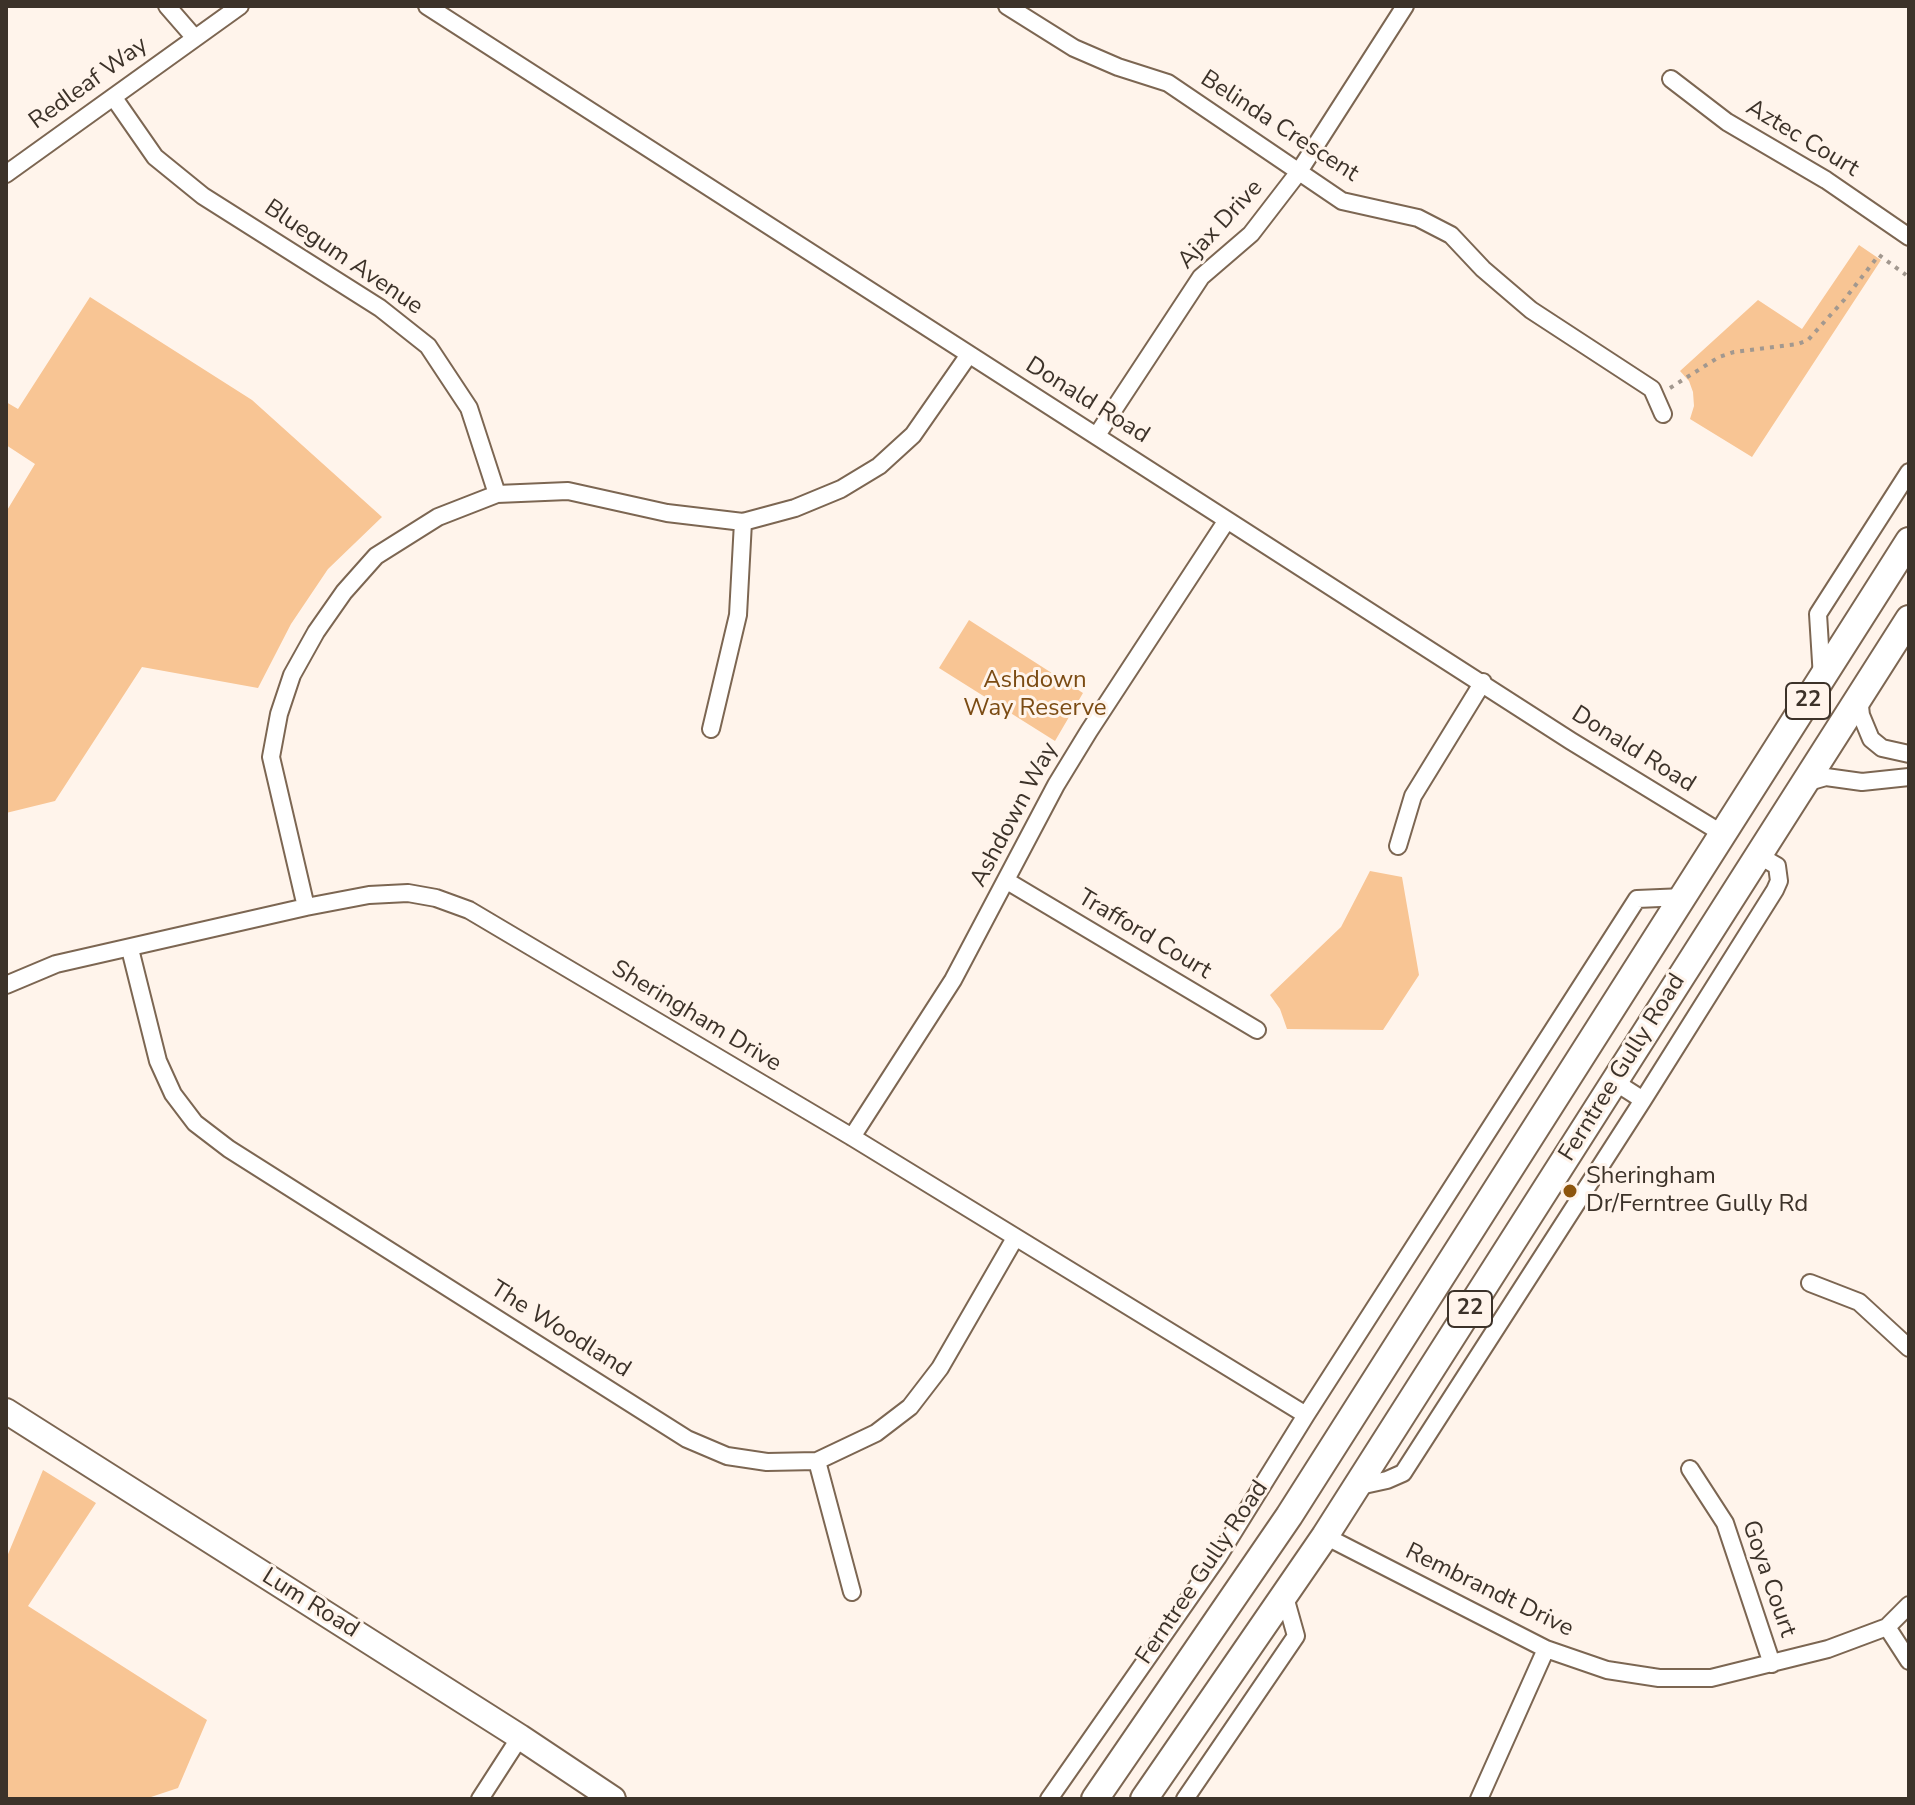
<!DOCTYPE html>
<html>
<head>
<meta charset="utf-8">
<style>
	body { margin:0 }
	#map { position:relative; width:1915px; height:1805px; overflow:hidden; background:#fff4eb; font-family:"Nunito Sans",sans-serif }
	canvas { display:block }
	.frame { position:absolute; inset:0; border:8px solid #3c3229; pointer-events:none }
</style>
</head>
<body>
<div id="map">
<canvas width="1915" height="1805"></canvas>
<div class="frame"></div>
</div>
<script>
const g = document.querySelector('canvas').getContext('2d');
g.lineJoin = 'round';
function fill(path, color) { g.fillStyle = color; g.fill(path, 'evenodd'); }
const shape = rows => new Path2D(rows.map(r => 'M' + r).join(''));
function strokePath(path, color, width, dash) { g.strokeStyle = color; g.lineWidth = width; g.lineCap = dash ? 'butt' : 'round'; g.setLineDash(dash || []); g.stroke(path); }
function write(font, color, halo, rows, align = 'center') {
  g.font = font + ' "Nunito Sans",sans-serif'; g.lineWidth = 6; g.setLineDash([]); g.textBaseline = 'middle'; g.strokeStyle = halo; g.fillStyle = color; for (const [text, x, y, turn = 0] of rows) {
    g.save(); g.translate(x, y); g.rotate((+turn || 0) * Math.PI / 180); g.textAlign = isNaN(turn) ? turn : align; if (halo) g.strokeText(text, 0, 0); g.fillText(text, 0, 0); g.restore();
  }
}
const green = shape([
	[1859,245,1881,260,1752,457,1690,419,1694,406,1693,392,1689,381,1680,371,1758,300,1802,329],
	[90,297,252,400,382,517,328,569,291,624,258,688,142,667,55,801,6,813,6,512,35,464,6,445,6,402,18,409],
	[969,620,1083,693,1055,741,939,668],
	[1370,871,1402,877,1419,975,1383,1030,1287,1029,1280,1009,1270,995,1341,927],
	[43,1470,96,1503,28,1606,207,1720,178,1788,145,1799,6,1799,6,1559]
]);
const path = shape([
	[1670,388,1719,357,1734,352,1798,344,1808,340,1844,300,1879,255,1906,275]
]);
const street = shape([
	[167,6,194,37],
	[427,6,1571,741,1723,834],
	[1007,6,1074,48,1118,67,1168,83,1342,201,1418,218,1451,235,1483,269,1531,310,1652,389,1663,414],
	[1671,79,1727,122,1826,180,1909,237],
	[114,98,155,157,203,196,380,308,428,346,469,408,497,494],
	[6,174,240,6],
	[1097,435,1201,277,1251,234,1298,173,1405,6],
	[1822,678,1818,614,1909,472],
	[1859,698,1861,715,1871,739,1882,748,1909,754],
	[711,729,738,615,743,522],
	[1805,783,1826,777,1862,782,1909,777],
	[1398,846,1413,796,1483,682],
	[1007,881,1257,1030],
	[306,907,271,757,279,714,292,675,316,632,344,592,376,556,438,517,497,494,568,491,667,513,743,522,795,508,841,489,879,466,913,435,968,356],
	[130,949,158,1061,173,1094,195,1123,229,1149,687,1439,727,1456,767,1462,817,1461,876,1433,910,1407,940,1368,1015,1238],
	[6,985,56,964,306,907,369,895,408,893,436,898,469,910,852,1137,1306,1415],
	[1615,1082,1643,1100],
	[852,1137,953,980,1056,785,1089,731,1227,520],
	[1810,1283,1859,1302,1909,1348],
	[817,1461,852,1592],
	[1690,1469,1725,1523,1772,1664],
	[1355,1487,1387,1480,1403,1473,1643,1100,1775,890,1779,881,1777,866,1758,855],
	[1325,1536,1546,1649,1607,1670,1659,1678,1711,1678,1828,1649,1887,1627,1909,1605],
	[1887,1627,1909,1661],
	[480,1799,520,1737],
	[1049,1799,1218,1557,1306,1415,1637,899,1684,897],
	[1185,1799,1296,1636,1285,1597],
	[1479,1799,1546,1649]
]);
const secondary = shape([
	[6,1411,520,1737,613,1799]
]);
const primary = shape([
	[1095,1799,1289,1516,1909,541],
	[1144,1799,1325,1536,1909,619]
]);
const markers = [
	[1570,1191,8,"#8d550d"]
];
const shields = [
	[1808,701,44],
	[1470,1309,44]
];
const shieldNames = [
	["22",1808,701],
	["22",1470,1309]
];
const streetNames = [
	["Redleaf Way",89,84,-36],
	["Belinda Crescent",1279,127,33],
	["Aztec Court",1802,139,31],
	["Ajax Drive",1221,225,-47],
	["Bluegum Avenue",343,258,34],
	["Donald Road",1087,401,32],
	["Donald Road",1633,750,32],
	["Ashdown Way",1015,815,-62],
	["Trafford Court",1144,935,31],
	["Sheringham Drive",696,1017,31],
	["Ferntree Gully Road",1623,1068,-58],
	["The Woodland",560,1330,32],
	["Ferntree Gully Road",1203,1573,-56],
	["Goya Court",1768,1579,71],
	["Rembrandt Drive",1489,1591,26],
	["Lum Road",310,1604,32]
];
const parkNames = [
	["Ashdown",1035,681],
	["Way Reserve",1035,709]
];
const poiNames = [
	["Sheringham",1586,1177],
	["Dr/Ferntree Gully Rd",1586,1205]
];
fill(green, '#f8c594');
strokePath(street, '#7c6652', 20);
strokePath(secondary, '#7c6652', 28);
strokePath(primary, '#7c6652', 30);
strokePath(path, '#a2988f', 4, [4, 6]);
strokePath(street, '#fff', 16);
strokePath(secondary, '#fff', 24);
strokePath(primary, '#fff', 26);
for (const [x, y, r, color] of markers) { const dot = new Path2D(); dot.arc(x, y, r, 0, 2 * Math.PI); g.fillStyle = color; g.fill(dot); strokePath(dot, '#fff4eb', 3); }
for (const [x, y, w] of shields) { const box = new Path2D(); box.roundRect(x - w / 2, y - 18, w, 36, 6); g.fillStyle = '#fff4eb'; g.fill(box); strokePath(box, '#3c3229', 2); }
write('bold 22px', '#3c3229', null, shieldNames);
write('24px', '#3c3229', '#fff4eb', streetNames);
write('24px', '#7b4b13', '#fff4eb', parkNames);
write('24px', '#3c3229', '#fff4eb', poiNames, 'left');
</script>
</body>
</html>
